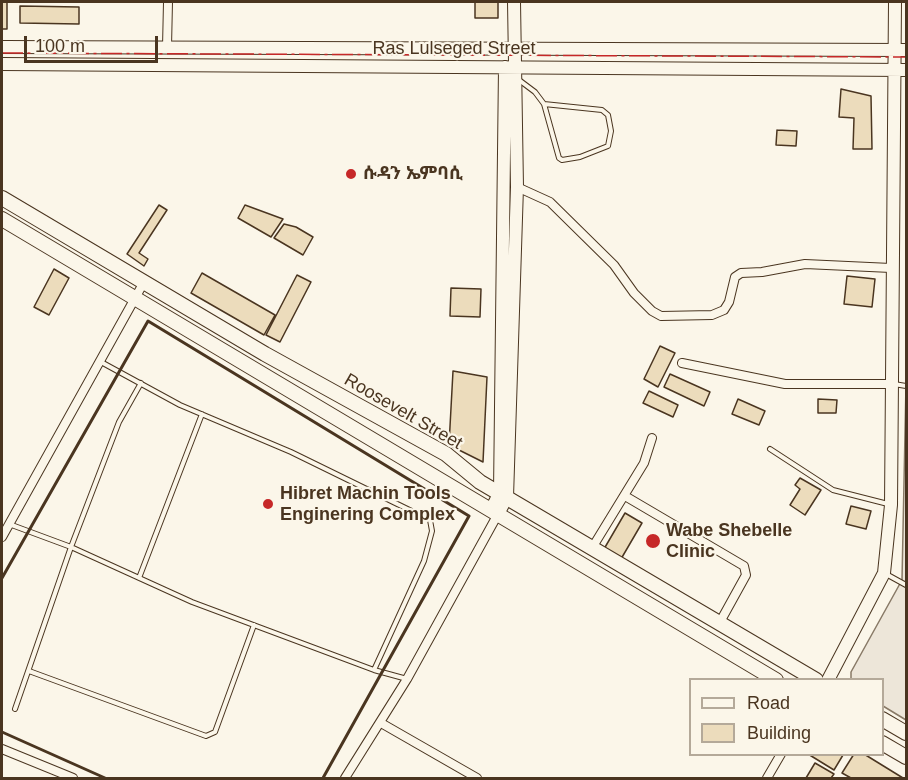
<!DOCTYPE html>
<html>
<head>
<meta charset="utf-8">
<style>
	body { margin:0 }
	#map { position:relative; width:908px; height:780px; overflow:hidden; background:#fbf6e9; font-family:Helvetica,sans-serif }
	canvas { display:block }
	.frame { position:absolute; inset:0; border:3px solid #4a3520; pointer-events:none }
	.legend { position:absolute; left:689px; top:678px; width:195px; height:78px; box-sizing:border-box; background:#fbf6e9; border:2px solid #b4a999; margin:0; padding:8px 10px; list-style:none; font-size:18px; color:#4a3520 }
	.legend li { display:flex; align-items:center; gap:12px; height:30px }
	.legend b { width:30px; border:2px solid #b4a999 }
	.scale { position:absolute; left:24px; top:36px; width:134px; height:27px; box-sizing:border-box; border:3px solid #4a3520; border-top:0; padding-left:8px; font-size:18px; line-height:21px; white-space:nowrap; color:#4a3520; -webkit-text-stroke:4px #fbf6e9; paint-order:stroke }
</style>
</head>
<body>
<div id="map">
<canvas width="908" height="780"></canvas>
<div class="frame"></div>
<ul class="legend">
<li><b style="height:8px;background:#fbf6e9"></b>Road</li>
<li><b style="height:16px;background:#ecdcbc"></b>Building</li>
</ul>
<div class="scale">100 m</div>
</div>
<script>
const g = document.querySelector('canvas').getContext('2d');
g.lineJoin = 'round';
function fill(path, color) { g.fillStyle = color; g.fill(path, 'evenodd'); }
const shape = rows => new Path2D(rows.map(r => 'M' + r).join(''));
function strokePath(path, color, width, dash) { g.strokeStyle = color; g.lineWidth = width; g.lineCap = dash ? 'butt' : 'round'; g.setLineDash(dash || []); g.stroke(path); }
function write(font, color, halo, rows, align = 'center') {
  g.font = font + ' Helvetica,"Noto Sans Ethiopic",sans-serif'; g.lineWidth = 4.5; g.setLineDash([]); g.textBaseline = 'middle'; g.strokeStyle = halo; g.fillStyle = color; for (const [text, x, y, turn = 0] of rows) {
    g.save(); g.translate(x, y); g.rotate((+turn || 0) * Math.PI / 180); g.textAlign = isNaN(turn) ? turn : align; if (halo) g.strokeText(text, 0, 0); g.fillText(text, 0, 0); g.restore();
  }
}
const green = shape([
	[906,384,906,720,883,706,882,680,851,680,851,672,902,580,906,384]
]);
const building = shape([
	[2,2,7,2,7,29,2,29,2,2],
	[475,2,498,2,498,18,475,18,475,2],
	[20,6,79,7,79,24,20,23,20,6],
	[841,89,871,96,872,149,853,149,854,118,839,117,841,89],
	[777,130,797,131,796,146,776,145,777,130],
	[159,205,167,210,139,253,148,259,144,266,127,254,159,205],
	[245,205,283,219,271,237,238,218,245,205],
	[284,224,296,227,313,237,303,255,274,238,284,224],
	[54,269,69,278,49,315,34,307,54,269],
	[202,273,275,315,264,335,191,293,202,273],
	[297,275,311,282,280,342,266,335,297,275],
	[847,276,875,279,872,307,844,304,847,276],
	[451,288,481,289,480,317,450,316,451,288],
	[660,346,675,353,658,387,644,379,660,346],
	[453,371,487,377,483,462,449,445,453,371],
	[670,374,710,392,704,406,664,387,670,374],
	[649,391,678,405,673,417,643,403,649,391],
	[738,399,765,411,759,425,732,414,738,399],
	[818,399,837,400,836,413,818,413,818,399],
	[800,478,821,490,805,515,790,505,800,489,795,485,800,478],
	[851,506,871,511,866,529,846,524,851,506],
	[625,513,642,523,621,559,604,549,625,513],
	[808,754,842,754,843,755,834,770,808,754],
	[854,754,864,754,903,778,851,778,842,773,854,754],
	[815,763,834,774,831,778,806,778,815,763]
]);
const lane = shape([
	[519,80,535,92,544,104,559,158,562,160,580,157,608,146,611,131,608,115,602,110,544,104],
	[101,362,180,405,291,452,430,520,432,531,424,561,374,670],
	[894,384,906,386],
	[770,449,833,490,888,504],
	[9,524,71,547,192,602,374,670,407,679],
	[886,574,906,585],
	[139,578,202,414],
	[29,671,206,736,215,732,254,625],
	[15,709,71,547,119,422,141,383]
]);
const street = shape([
	[167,47,168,2],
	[517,187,550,202,614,265,634,293,652,311,661,316,712,315,724,310,729,302,735,277,741,273,762,272,805,264,891,268],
	[682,363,785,384,893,384],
	[625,496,744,566,746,575,720,622],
	[2,537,144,282],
	[592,548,644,463,652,438],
	[381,723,477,778],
	[2,749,73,778],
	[345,778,407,679,498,514],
	[767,778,781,754]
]);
const secondary = shape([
	[2,47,906,50],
	[2,64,906,70],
	[491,510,500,492,505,67],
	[498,514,507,497,517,187,514,2],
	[828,680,884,573,891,505,895,2]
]);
const primary = shape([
	[2,198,265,354,446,454,480,482,816,680],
	[2,219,776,680],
	[882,719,906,733],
	[882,743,906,757]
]);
const wall = shape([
	[2,578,148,321,469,516,323,778],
	[2,732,105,778]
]);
const power = shape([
	[2,53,906,57]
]);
const markers = [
	[351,174,6,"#c62828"],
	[268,504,6,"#c62828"],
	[653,541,8,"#c62828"]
];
const streetNames = [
	["Ras Lulseged Street",454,49],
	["Roosevelt Street",403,412,30]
];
const poiNames = [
	["ሱዳን ኤምባሲ",363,174],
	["Hibret Machin Tools",280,494],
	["Enginering Complex",280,515],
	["Wabe Shebelle",666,531],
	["Clinic",666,552]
];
fill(green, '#ede6d9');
strokePath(green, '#887966', 1.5);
fill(building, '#ecdcbc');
strokePath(building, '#4a3520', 1.5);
strokePath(lane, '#4a3520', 6);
strokePath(street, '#4a3520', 10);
strokePath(secondary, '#4a3520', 14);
strokePath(primary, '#4a3520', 16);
strokePath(lane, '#fbf6e9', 4);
strokePath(street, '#fbf6e9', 8);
strokePath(secondary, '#fbf6e9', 12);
strokePath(primary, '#fbf6e9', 14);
strokePath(wall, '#4a3520', 3);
strokePath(power, '#c62828', 1.5, [21, 4.5, 3, 4.5]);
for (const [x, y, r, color] of markers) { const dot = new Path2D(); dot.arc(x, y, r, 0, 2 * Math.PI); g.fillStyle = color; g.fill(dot); strokePath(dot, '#fbf6e9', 2); }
write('18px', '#4a3520', '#fbf6e9', streetNames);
write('bold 18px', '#4a3520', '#fbf6e9', poiNames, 'left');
</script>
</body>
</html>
